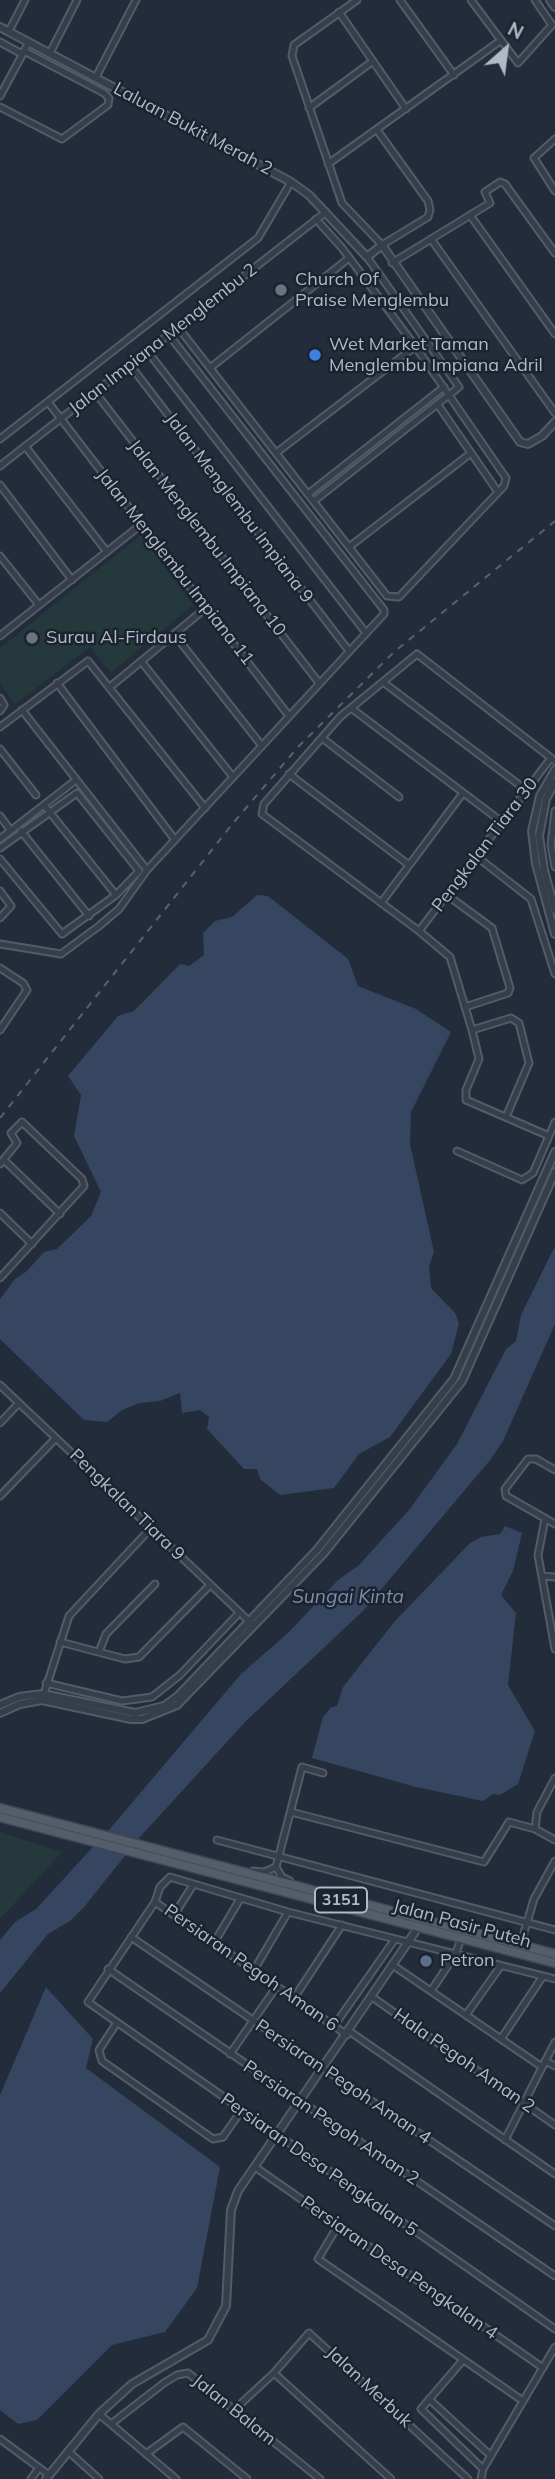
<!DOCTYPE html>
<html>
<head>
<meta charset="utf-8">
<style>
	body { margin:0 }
	#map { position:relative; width:555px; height:2479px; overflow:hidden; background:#222c3a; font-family:Mulish,sans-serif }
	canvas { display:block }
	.north { position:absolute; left:471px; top:14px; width:70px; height:70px; -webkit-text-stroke:5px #1b232f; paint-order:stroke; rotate:28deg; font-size:19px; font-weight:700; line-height:28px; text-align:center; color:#b1b8c6 }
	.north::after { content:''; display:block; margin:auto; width:24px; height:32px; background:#b1b8c6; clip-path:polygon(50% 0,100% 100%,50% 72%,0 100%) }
</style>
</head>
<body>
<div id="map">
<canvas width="555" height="2479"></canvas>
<div class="north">N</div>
</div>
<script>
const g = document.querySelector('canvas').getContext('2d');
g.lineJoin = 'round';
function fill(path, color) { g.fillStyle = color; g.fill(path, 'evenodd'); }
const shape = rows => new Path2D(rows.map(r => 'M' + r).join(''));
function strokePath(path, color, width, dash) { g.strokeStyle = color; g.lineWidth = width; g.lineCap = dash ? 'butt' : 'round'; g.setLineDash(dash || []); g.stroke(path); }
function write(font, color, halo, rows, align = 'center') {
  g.font = font + ' Mulish,sans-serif'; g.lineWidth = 5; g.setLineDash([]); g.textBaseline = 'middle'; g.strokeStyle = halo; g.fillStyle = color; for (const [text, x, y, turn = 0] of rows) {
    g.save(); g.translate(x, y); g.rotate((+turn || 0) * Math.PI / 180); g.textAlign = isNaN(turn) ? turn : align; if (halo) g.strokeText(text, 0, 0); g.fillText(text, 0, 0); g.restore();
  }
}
const green = shape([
	[141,535,193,605,111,673,90,647,15,704,0,684,0,648],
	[0,1832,62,1852,0,1919]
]);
const water = shape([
	[257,895,268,896,348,959,358,986,416,1009,451,1032,411,1112,410,1144,434,1252,429,1266,431,1288,455,1313,459,1323,451,1354,390,1437,359,1454,334,1488,280,1495,260,1479,257,1469,244,1469,207,1429,209,1417,200,1410,182,1413,180,1393,160,1401,139,1403,122,1410,107,1422,84,1420,0,1339,0,1299,15,1279,27,1271,44,1252,57,1249,91,1216,101,1192,74,1136,81,1095,68,1076,118,1016,134,1011,180,964,189,966,204,955,203,933,215,921,232,917],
	[555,1246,555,1324,503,1441,491,1459,363,1611,246,1721,140,1837,84,1907,70,1921,48,1934,0,1993,0,1940,15,1922,36,1909,114,1824,241,1674,288,1633,338,1580,359,1565,409,1510,457,1444,506,1349,516,1341,521,1315],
	[505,1526,522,1533,513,1571,501,1595,516,1613,508,1685,535,1731,518,1784,500,1795,493,1794,483,1801,416,1787,312,1758,323,1717,331,1707,337,1706,343,1687,395,1621,470,1543,481,1537,500,1534],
	[46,1987,93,2039,86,2068,220,2167,197,2288,165,2332,112,2345,37,2420,18,2424,0,2410,0,2095]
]);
const minor = shape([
	[357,0,294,45,292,56,342,203,382,245,428,217,430,210,428,201,377,130],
	[400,0,454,75],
	[471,0,518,63,552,25,535,0],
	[339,12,406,109],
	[9,31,25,0],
	[0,42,22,54],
	[50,53,77,0],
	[96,77,136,0],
	[0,96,29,42],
	[0,107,62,139,108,105,109,98,104,93,24,51],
	[309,108,373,61],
	[555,139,534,158,555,191],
	[328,164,500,41],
	[470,215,555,334],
	[431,239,555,413],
	[392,263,490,203,485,192,500,182,505,184,555,253],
	[178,327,387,596,399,597,504,486,506,478,415,346,342,248,316,219],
	[148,352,366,633],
	[130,365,349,651],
	[210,368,349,258],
	[95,392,319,683],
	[48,402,289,716],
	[438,405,498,492],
	[0,439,258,238,291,182],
	[25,446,107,552],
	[276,453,425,339],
	[0,466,326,212],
	[0,485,72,580],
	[308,494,444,387],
	[314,501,459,387,367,257],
	[349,547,471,453],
	[0,556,39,605],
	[174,634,262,746],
	[0,636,142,524],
	[141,661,233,777],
	[383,682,526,790],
	[57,683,175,840],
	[110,687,207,607],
	[0,698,4,705,0,711],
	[351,708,502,822],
	[22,710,147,870],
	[0,727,88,661,205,808],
	[322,738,399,797],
	[0,749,36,795],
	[551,758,419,931,450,957,472,1030,479,1059,466,1090,466,1100,549,1136,555,1122],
	[289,774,409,865],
	[44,805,116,895],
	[555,811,551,845,555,867],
	[0,816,11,831],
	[21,831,89,916],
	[0,839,76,780],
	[0,848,77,793,139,871,116,895,62,934,0,859],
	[476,856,531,899,555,974],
	[0,891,11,906,0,918],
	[447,895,492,928,510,988,508,993,465,1007],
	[381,903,463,793],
	[419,931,262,814,264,804,340,717,417,654,555,761],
	[0,944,61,954,99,926,119,909,147,870,384,614,384,610,169,335],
	[0,968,23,983,27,990,0,1030],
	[472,1030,511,1018,519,1023,529,1063,506,1117],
	[457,1151,522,1180,533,1173,549,1136],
	[4,1160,60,1214],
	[0,1164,17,1143,11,1133,22,1122,82,1179,84,1186,0,1278],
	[0,1213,32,1244],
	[0,1385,253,1625],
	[0,1423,19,1403],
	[555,1470,536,1459,528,1459,505,1489,506,1496,555,1524],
	[0,1496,56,1438],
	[545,1519,538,1555,555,1649],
	[542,1576,555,1577],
	[60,1642,125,1659,139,1657,210,1585],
	[99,1652,106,1634,155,1584],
	[46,1683,122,1701,152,1697,180,1675,239,1613],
	[43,1697,69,1616,151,1528],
	[291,1812,484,1862,509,1822,535,1829,555,1840],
	[535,1829,537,1812,555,1778],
	[217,1840,555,1930],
	[276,1867,282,1877,290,1881],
	[253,1871,264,1872,276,1867,302,1767,323,1773],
	[155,1902,347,2035],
	[174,1915,193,1885],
	[131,1937,555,2226],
	[214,1943,240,1899],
	[520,1946,534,1899,555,1861],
	[394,1966,542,2067],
	[108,1969,555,2276],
	[254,1970,288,1912],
	[555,1979,288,1912,170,1877,160,1887,155,1902,88,2002,555,2329],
	[431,1991,455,1955,461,1939],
	[372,1997,555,2125],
	[294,1998,342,1925],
	[466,2015,500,1967],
	[116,2024,99,2050,102,2061,213,2139,223,2137,241,2111],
	[334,2026,395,1939],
	[349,2031,555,2174],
	[501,2039,543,1976],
	[230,2054,277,1986],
	[545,2061,555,2066],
	[505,2140,555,2042],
	[255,2167,543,2368],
	[337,2227,318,2259,523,2401],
	[463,2360,421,2409,483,2469],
	[274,2373,391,2479],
	[429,2399,491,2456],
	[234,2410,274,2373,309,2333,468,2479],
	[99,2414,176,2479],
	[111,2424,164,2383,177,2375,188,2373,320,2479],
	[0,2439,49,2475],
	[68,2451,99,2479],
	[146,2454,183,2427,247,2479],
	[31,2479,39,2468],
	[481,2479,483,2469,555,2347]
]);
const tertiary = shape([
	[550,0,555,7],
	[0,27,291,182,309,195,367,257,382,245,520,442,528,444,542,436,555,422],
	[555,770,540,796,532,831,536,864,555,934],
	[555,782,546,799,539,836,544,870,555,910],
	[0,1705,19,1697,43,1694,135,1713,164,1706,178,1696,317,1550,454,1379,555,1152],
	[0,1713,20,1704,42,1700,131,1719,142,1719,177,1705,323,1554,462,1381,555,1172],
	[46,2479,99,2414,132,2384,208,2340,226,2306,231,2210,238,2191,417,1929]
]);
const primary = shape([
	[0,1808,555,1954],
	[0,1817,555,1963]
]);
const rail = shape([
	[0,1118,234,822,298,747,394,652,555,521]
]);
const markers = [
	[281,290,7,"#6b7280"],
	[315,355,7,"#3f7fe0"],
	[32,638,7,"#6b7280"],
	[426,1961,7,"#5c6f8a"]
];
const shields = [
	[341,1900,52]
];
const shieldNames = [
	["3151",341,1900]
];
const streetNames = [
	["Laluan Bukit Merah 2",193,129,28],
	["Jalan Impiana Menglembu 2",163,339,-38],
	["Jalan Menglembu Impiana 9",239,508,53],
	["Jalan Menglembu Impiana 10",207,538,52],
	["Jalan Menglembu Impiana 11",175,567,52],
	["Pengkalan Tiara 30",485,845,-53],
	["Pengkalan Tiara 9",127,1505,44],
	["Jalan Pasir Puteh",462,1924,15],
	["Persiaran Pegoh Aman 6",251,1968,35],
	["Hala Pegoh Aman 2",464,2061,35],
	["Persiaran Pegoh Aman 4",343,2082,34],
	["Persiaran Pegoh Aman 2",331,2123,34],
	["Persiaran Desa Pengkalan 5",319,2165,35],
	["Persiaran Desa Pengkalan 4",399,2268,35],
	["Jalan Merbuk",369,2387,43],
	["Jalan Balam",234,2410,39]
];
const poiNames = [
	["Church Of",295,280],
	["Praise Menglembu",295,301],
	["Wet Market Taman",329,345],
	["Menglembu Impiana Adril",329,366],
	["Surau Al-Firdaus",46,638],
	["Petron",440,1961]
];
const waterNames = [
	["Sungai Kinta",348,1597]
];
fill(green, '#25393c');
fill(water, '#364661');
strokePath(minor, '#545b68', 9);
strokePath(tertiary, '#545b68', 10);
strokePath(primary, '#3f4753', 11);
strokePath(minor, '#363e4a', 5);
strokePath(tertiary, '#363e4a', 6);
strokePath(primary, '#545d6a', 8);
strokePath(rail, '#586171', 2, [7, 7]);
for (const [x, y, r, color] of markers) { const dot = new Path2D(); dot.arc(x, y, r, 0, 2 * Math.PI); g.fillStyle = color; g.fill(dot); strokePath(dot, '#1b232f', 2.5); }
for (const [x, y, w] of shields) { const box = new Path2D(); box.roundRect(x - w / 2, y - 12.5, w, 25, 5); g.fillStyle = '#1b232f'; g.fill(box); strokePath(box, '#b1b8c6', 2); }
write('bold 16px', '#b1b8c6', null, shieldNames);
write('18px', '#b1b8c6', '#1b232f', streetNames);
write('18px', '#b1b8c6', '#1b232f', poiNames, 'left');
write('italic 19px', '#7a8eae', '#1b232f', waterNames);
</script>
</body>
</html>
